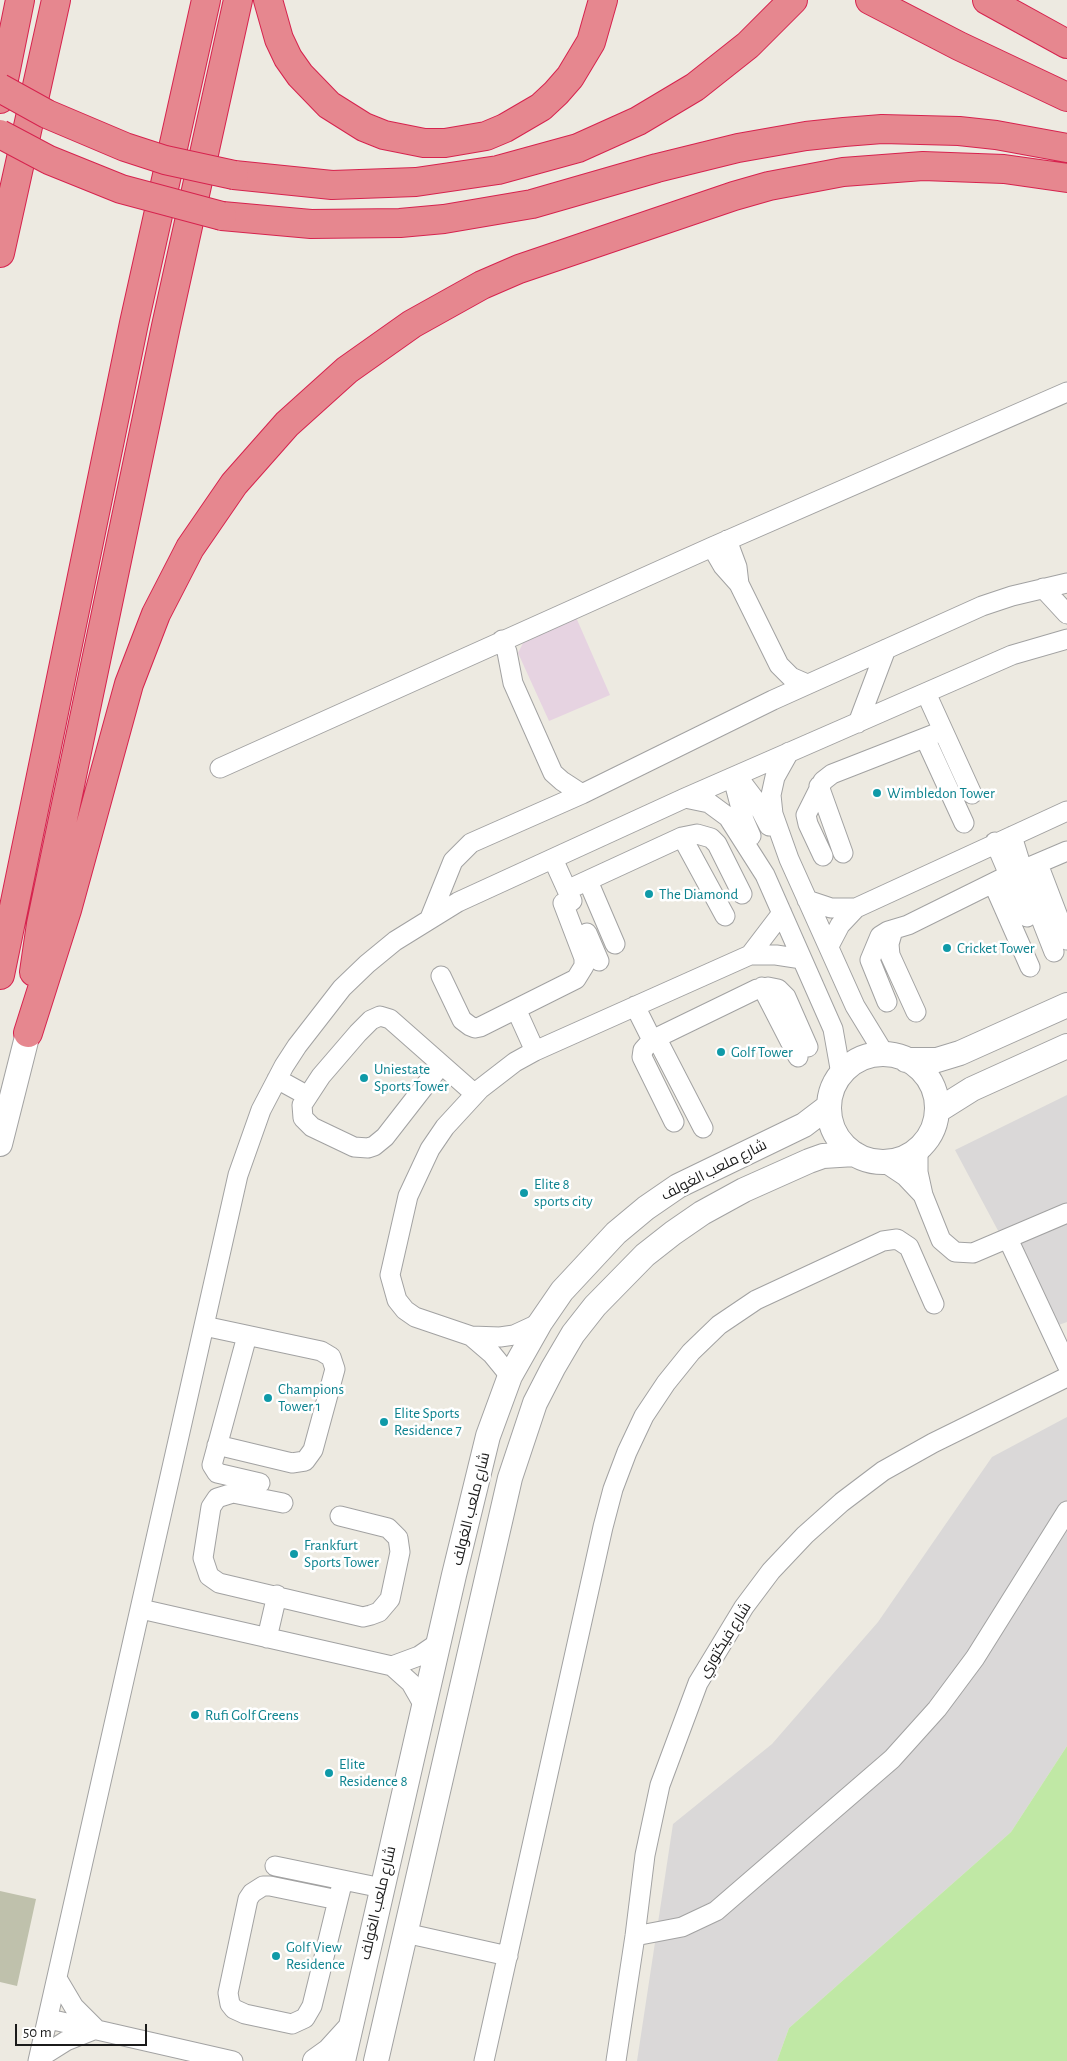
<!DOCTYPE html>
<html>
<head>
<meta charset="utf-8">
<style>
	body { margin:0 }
	#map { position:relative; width:1067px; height:2061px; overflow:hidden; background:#edeae1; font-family:"Alegreya Sans",sans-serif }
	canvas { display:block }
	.scale { position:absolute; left:15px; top:2024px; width:132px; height:22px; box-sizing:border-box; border:2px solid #1b1b1b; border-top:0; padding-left:6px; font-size:15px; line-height:18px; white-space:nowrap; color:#1b1b1b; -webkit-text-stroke:4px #fff; paint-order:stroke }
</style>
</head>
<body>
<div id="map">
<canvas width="1067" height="2061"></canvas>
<div class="scale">50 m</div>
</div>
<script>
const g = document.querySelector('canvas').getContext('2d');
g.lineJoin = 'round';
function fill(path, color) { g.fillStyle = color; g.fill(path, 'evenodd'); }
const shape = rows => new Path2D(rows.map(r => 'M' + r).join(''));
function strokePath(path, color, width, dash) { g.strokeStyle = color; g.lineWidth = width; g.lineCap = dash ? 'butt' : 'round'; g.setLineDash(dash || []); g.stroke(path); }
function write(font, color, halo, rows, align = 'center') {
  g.font = font + ' "Alegreya Sans",Cairo,sans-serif'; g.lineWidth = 5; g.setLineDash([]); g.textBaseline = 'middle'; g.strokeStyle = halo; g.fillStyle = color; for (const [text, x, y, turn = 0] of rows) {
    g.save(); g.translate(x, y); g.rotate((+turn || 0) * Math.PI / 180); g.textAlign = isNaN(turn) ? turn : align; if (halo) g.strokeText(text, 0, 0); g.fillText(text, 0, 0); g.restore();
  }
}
const residential = shape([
	[1067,1095,1067,1322,1050,1328,955,1150],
	[1067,1417,1067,1746,1011,1832,789,2028,777,2061,637,2061,673,1824,772,1744,878,1622,992,1457]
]);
const industrial = shape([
	[575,615,610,695,549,721,518,653,526,637]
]);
const construction = shape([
	[0,1891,36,1899,17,1986,0,1982]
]);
const grass = shape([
	[1067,1746,1067,2061,777,2061,789,2028,1011,1832]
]);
const minor = shape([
	[727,540,737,567,739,584],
	[712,547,723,566,739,584,779,665,791,677,807,684],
	[1043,588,1067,614],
	[502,640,507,652,513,683,553,773,562,781,582,794],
	[926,693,972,794],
	[858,723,886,649],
	[925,738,964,823],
	[789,752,775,777,771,795,773,814,789,859,855,1006,885,1055],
	[220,768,712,547,1067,392],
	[737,776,756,801,769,826],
	[733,778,744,820,751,836],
	[819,786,843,853],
	[685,798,709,803,728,817,765,875,833,1029,841,1074],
	[1012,836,1025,878,1054,952],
	[682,837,725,916],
	[995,842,1027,917],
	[823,856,808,824,806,815,823,781,832,774,942,731],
	[553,859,572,901],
	[1038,864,1067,940],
	[1027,868,1067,851],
	[588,881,615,944],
	[993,883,1030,967],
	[567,890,682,837,697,834,711,838,717,844,742,894],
	[807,900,831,908,856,908],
	[430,918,453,861,471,843,582,794,773,700,982,606,1012,596,1067,583],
	[893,930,889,944,890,955,916,1012],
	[587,933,599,961],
	[829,946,840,925,856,908,1067,811],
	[750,955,782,913],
	[441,976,462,1020,470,1026,475,1028,480,1027,576,979,584,966,584,958,563,903],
	[762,987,798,1057],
	[887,1002,870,960,880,936,888,931,908,925,1009,875],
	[635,1006,652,1040],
	[516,1009,535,1051],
	[657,1039,703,1128],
	[441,1065,385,1137,374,1146,368,1148,354,1147,312,1127,303,1118,302,1105,321,1076,358,1033,371,1020,380,1016,390,1019,475,1094],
	[277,1079,308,1096],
	[674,1122,642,1057,643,1050,652,1040,757,989,768,987,778,989,786,997,808,1047],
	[918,1149,918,1172,923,1195,941,1240,955,1252,973,1253,1067,1213],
	[884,1162,905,1176,923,1195],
	[1008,1239,1067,1365],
	[540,1323,514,1335,500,1337,471,1336,415,1317,405,1310,397,1300,390,1275,408,1196,430,1149,445,1127,480,1089,515,1062,535,1051,750,955,776,955,802,959],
	[204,1326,321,1351,331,1357,335,1369,313,1450,305,1461,292,1463,217,1445],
	[247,1336,212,1465,217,1473,260,1483],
	[471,1336,492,1354,510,1376],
	[283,1503,233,1493,217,1498,211,1507,203,1558,209,1576,219,1583,363,1617,371,1615,379,1612,390,1599,400,1552,398,1538,388,1528,340,1516],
	[141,1609,392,1666,411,1683,423,1704],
	[267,1638,277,1595],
	[392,1666,419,1656,438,1643],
	[275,1866,382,1888],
	[338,1900,270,1886,263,1886,252,1893,248,1899,228,1993,230,2004,234,2009,245,2014,292,2024,305,2018,312,2006,338,1900,343,1880],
	[405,1933,508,1956],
	[635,1936,682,1927,716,1911,892,1759,937,1709,975,1658,1067,1511],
	[49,2019,233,2061],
	[39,2058,66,2041,96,2029,74,2007,58,1980],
	[38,2061,238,1175,261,1110,284,1066,297,1046,342,988,367,964,395,941,458,902,685,798,1012,655,1067,639],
	[484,2061,603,1527,613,1489,627,1452,644,1416,666,1383,691,1352,719,1325,756,1300,883,1241,897,1239,909,1247,934,1304],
	[616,2061,635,1936,645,1855,660,1785,698,1683,744,1607,771,1571,805,1535,842,1502,883,1471,933,1443,1067,1377]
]);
const tertiary = shape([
	'829 1108a54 54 0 1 1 108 0a54 54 0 1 1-108 0Z',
	[906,1060,937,1060,960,1053,1067,1005],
	[937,1111,972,1089,1067,1046],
	[0,1144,28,1033],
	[315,2061,329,2051,349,2029],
	[343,2061,454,1575,488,1436,510,1376,540,1323,562,1291,616,1233,646,1208,678,1186,804,1125,829,1106],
	[376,2061,510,1478,535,1403,553,1368,573,1334,595,1306,645,1255,673,1233,702,1213,744,1190,809,1161,823,1156,855,1154]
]);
const motorway = shape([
	[268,0,279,39,288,58,300,75,329,105,364,127,384,135,424,143,445,143,486,136,505,128,541,107,556,93,570,77,591,42,603,0],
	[870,0,959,46,1067,97],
	[987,0,1067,44],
	[0,99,20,0],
	[234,175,332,185,416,182,498,170,578,148,638,121,695,87,748,45,793,0],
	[222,216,311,224,400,223,444,219,532,204,657,168,738,148,806,136,844,132,882,129,959,131,996,135,1067,148],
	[0,253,56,0],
	[34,972,41,924,166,326,238,0],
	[0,975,134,323,206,0],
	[28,1033,67,910,129,684,156,614,190,548,234,484,287,424,347,370,412,324,482,285,519,269,734,196,769,186,843,172,923,166,1004,169,1067,178]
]);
const motorwayBridge = shape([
	[0,88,47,114,125,147,165,160,234,175],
	[0,134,49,160,121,189,222,216]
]);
const markers = [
	[877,793,5,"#0f9aa8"],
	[649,894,5,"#0f9aa8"],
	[947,948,5,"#0f9aa8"],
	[721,1052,5,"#0f9aa8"],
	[364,1078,5,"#0f9aa8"],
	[524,1193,5,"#0f9aa8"],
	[268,1398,5,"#0f9aa8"],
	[384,1422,5,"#0f9aa8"],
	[294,1554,5,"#0f9aa8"],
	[195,1715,5,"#0f9aa8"],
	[329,1773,5,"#0f9aa8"],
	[276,1956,5,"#0f9aa8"]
];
const cultureNames = [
	["Wimbledon Tower",887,793],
	["The Diamond",659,894],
	["Cricket Tower",957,948],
	["Golf Tower",731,1052],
	["Uniestate",374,1069],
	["Sports Tower",374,1086],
	["Elite 8",534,1184],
	["sports city",534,1201],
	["Champions",278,1389],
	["Tower 1",278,1406],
	["Elite Sports",394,1413],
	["Residence 7",394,1430],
	["Frankfurt",304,1545],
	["Sports Tower",304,1562],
	["Rufi Golf Greens",205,1715],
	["Elite",339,1764],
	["Residence 8",339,1781],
	["Golf View",286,1947],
	["Residence",286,1964]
];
const streetNames = [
	["شارع ملعب الغولف",714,1170,-27],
	["شارع ملعب الغولف",471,1509,-76],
	["شارع فيكتوري",725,1640,-58],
	["شارع ملعب الغولف",378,1903,-77]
];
fill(residential, '#dad8d8');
fill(industrial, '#e6d3e1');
fill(construction, '#bfc1ac');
fill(grass, '#c0e8a5');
strokePath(minor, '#a2a2a2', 21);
strokePath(tertiary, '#a2a2a2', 26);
strokePath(motorway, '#d6234e', 30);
strokePath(minor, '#fff', 19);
strokePath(tertiary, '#fff', 24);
strokePath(motorway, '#e6878f', 28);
strokePath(motorwayBridge, '#d6234e', 30, []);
strokePath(motorwayBridge, '#e6878f', 28);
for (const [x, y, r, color] of markers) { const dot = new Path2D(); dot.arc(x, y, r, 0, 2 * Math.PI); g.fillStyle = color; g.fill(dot); strokePath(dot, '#fff', 2); }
write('15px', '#0d838f', '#fff', cultureNames, 'left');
write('15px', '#1b1b1b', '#fff', streetNames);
</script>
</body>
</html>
